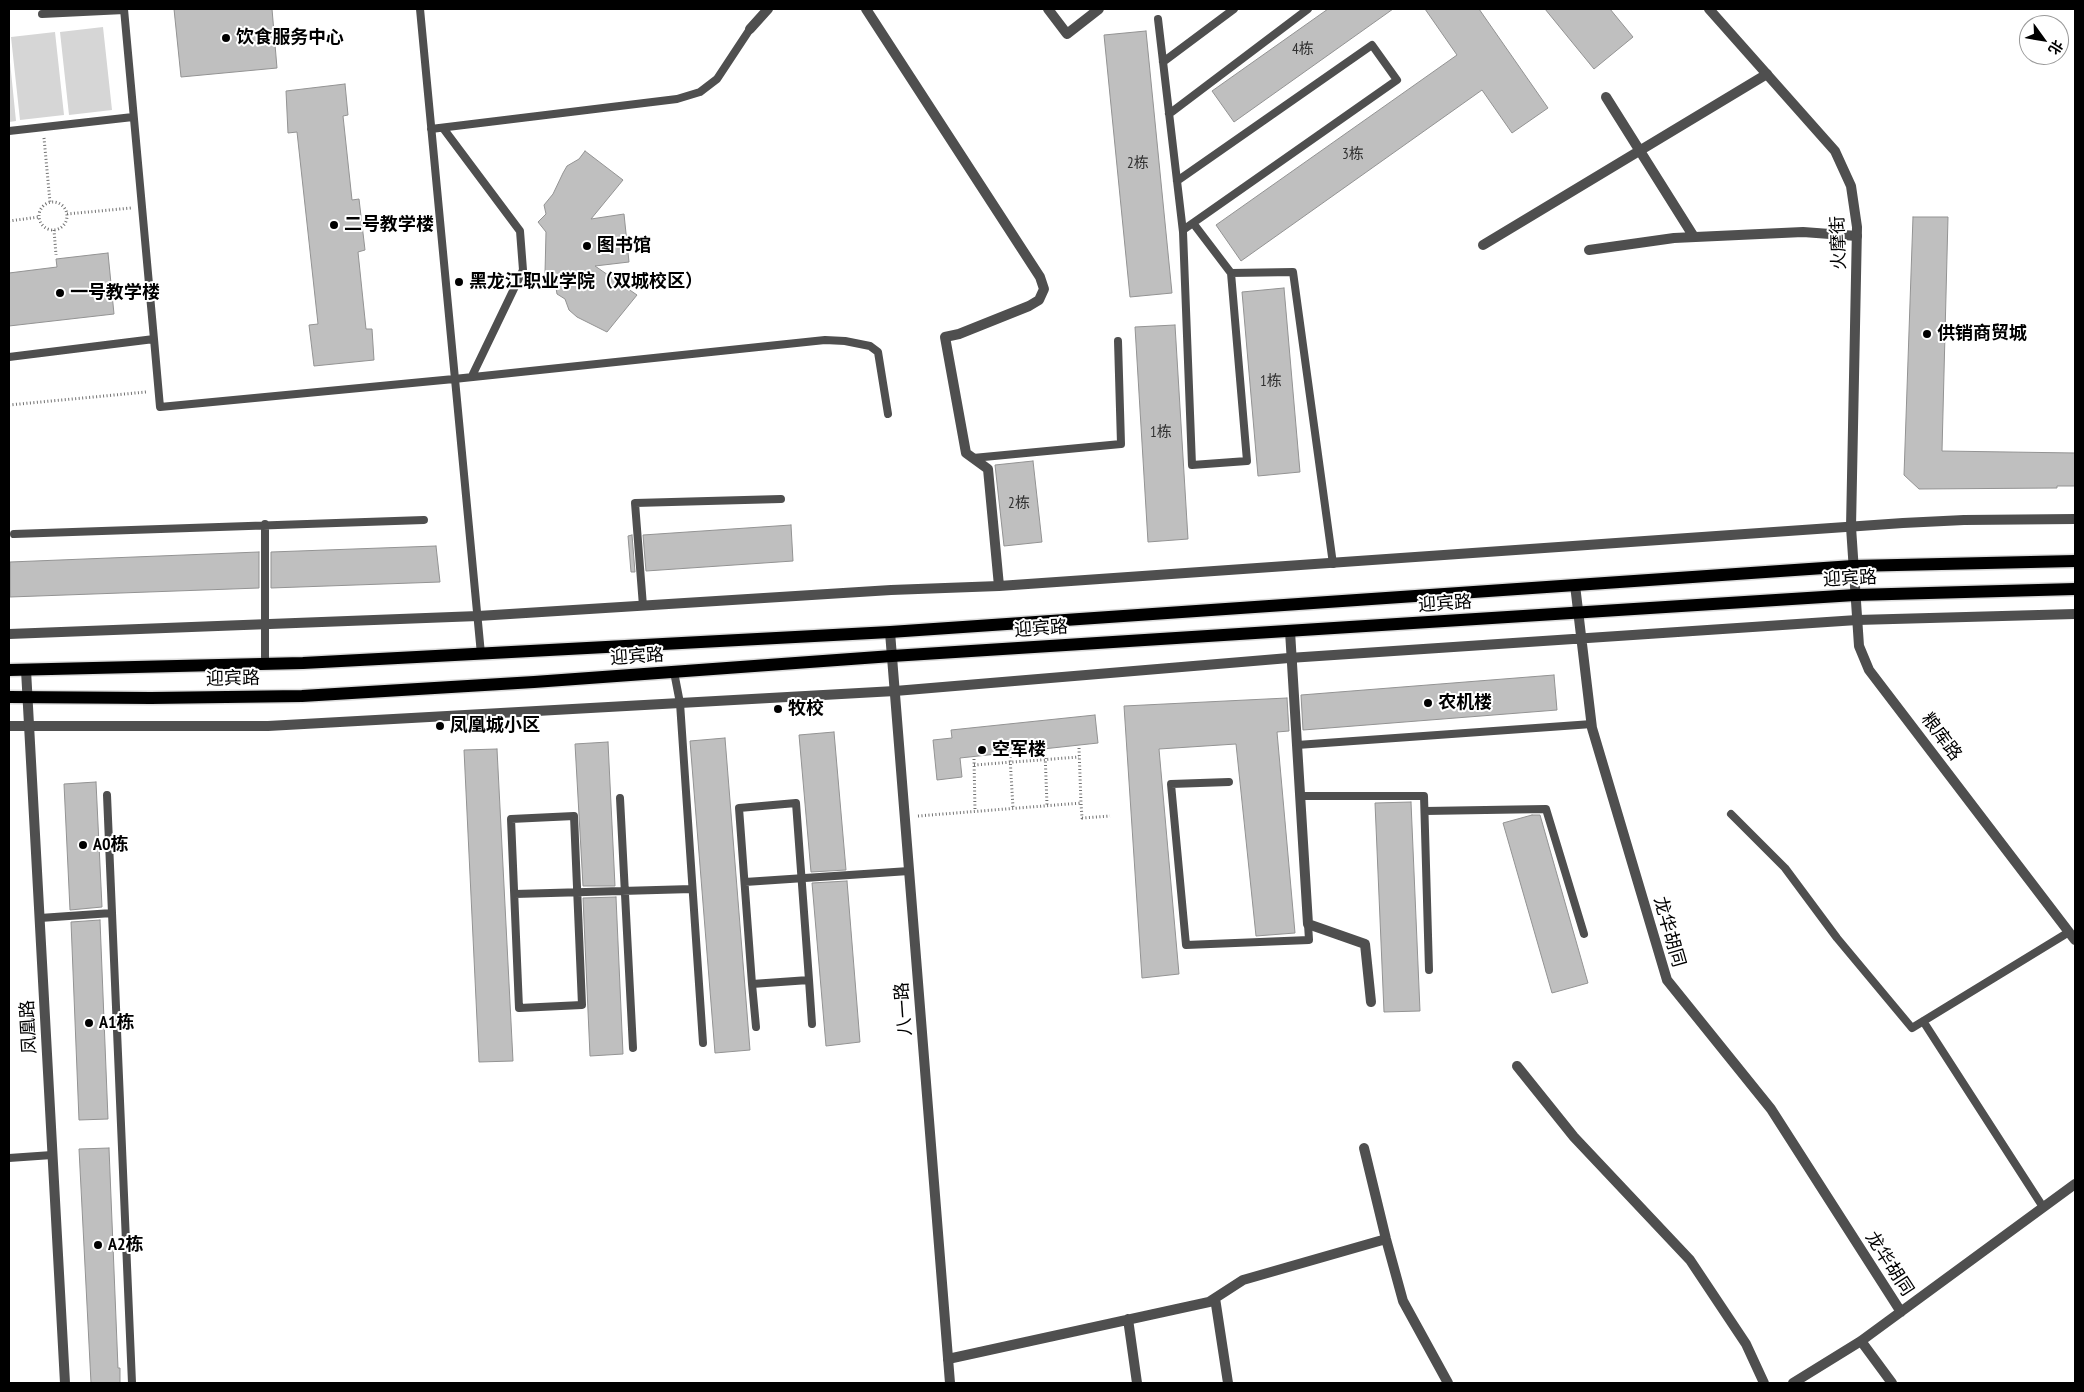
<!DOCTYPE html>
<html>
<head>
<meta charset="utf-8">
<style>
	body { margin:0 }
	#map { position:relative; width:2084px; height:1392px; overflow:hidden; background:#fff; font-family:"PT Sans Narrow","Noto Sans SC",sans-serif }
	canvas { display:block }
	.frame { position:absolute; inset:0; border:10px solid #000; pointer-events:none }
	.north { position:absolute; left:2019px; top:15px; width:50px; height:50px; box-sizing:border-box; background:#fff; border:1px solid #999; border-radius:50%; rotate:122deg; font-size:14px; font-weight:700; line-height:20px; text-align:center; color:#000 }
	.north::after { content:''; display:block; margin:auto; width:18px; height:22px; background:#000; clip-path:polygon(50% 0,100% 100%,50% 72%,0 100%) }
</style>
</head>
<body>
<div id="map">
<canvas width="2084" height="1392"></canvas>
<div class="frame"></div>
<div class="north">北</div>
</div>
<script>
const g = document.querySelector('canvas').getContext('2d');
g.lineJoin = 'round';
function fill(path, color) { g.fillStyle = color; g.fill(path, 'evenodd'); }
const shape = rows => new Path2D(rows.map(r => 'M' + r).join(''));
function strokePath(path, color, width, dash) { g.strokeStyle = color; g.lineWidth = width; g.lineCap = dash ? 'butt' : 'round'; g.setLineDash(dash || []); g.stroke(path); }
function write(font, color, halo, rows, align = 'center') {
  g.font = font + ' "PT Sans Narrow","Noto Sans SC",sans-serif'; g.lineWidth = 4; g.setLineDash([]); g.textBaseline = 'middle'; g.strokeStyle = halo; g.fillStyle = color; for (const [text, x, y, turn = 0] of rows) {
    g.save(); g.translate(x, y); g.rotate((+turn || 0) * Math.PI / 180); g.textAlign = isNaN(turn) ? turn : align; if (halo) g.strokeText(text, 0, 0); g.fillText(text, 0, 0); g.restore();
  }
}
const green = shape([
	[103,27,112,110,69,115,60,32],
	[55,32,64,115,20,120,11,37],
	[9,52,16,121,9,122]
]);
const building = shape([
	[174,9,272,9,277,68,181,77,174,9],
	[1328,9,1393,9,1234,122,1212,91,1328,9],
	[1425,9,1479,9,1548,108,1512,133,1482,90,1241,261,1216,225,1457,55,1425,9],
	[1545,9,1610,9,1633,37,1594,69,1545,9],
	[1146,31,1172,293,1130,297,1104,35,1146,31],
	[345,84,348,115,343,116,352,200,359,199,365,250,358,252,366,329,372,329,374,360,314,366,309,325,318,324,297,132,288,133,286,91,345,84],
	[585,151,623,180,591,219,624,214,629,262,595,266,637,295,607,332,577,317,569,310,565,299,557,294,555,282,548,279,545,273,546,232,538,222,546,214,544,205,553,194,563,173,567,166,579,159,585,151],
	[1913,217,1948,217,1942,451,2075,453,2075,486,2057,486,2057,488,1919,489,1904,475,1913,217],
	[108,253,114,314,9,326,9,273,57,267,56,259,108,253],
	[1284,288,1300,472,1258,476,1242,292,1284,288],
	[1175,325,1188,539,1148,542,1135,327,1175,325],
	[1033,461,1042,542,1004,546,995,465,1033,461],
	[791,525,793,561,646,571,643,535,791,525],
	[632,535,635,572,631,572,628,536,632,535],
	[436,546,440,582,271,588,271,552,436,546],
	[259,552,259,588,10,597,10,562,259,552],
	[1554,675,1557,710,1303,730,1301,695,1554,675],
	[1287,698,1289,731,1277,732,1295,933,1256,936,1236,744,1159,749,1179,974,1142,978,1124,706,1287,698],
	[1095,715,1098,743,960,758,962,777,937,780,933,740,952,738,951,730,1095,715],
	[834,732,846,870,811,872,799,735,834,732],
	[725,738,750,1050,715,1053,690,741,725,738],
	[608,742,615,886,583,886,575,744,608,742],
	[497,749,513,1061,479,1062,464,750,497,749],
	[96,782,102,907,70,910,64,784,96,782],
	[1411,802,1420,1011,1384,1012,1375,803,1411,802],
	[1532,815,1540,815,1588,983,1552,993,1503,823,1532,815],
	[847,881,860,1042,826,1046,812,883,847,881],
	[616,897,623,1054,590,1056,583,898,616,897],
	[100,920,108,1119,79,1120,71,922,100,920],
	[109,1148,118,1368,120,1368,120,1383,91,1383,79,1149,109,1148]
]);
const path = shape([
	[44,138,50,202],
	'39 216a14 14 0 1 1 28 0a14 14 0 1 1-28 0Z',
	[67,214,131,208],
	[9,221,39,217],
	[54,230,56,255],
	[9,405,146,392],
	[1079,748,1081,803],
	[1045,751,1047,805],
	[1010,757,1013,808],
	[974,759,975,811],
	[974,765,1079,757],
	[918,816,1081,803,1082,818,1110,816]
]);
const service = shape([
	[420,9,481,654],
	[42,14,124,10],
	[1158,19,1183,232,1192,465,1247,461,1231,273,1293,272,1333,564],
	[1163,62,1234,9],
	[1169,114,1308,9],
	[443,128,520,231,523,270,472,376],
	[431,129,677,99,700,92,717,79,750,29],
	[9,131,133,117],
	[1177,181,1372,45,1397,80,1183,230],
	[1193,223,1231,273],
	[154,339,160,407,454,379,825,340,845,341,870,346,878,352,888,414],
	[9,357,154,339,124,9],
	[973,458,1121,444,1118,341],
	[265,524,265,664],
	[14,534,424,520],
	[643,606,635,503,781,499],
	[674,672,680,703,703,1043],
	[1297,745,1592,724],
	[1229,782,1171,784,1186,945,1309,940,1308,924],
	[1300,796,1424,796,1429,970],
	[620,798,633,1048],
	[796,803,809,980,752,984,739,808,796,803],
	[1425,811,1546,809,1584,934],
	[1731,814,1785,868,1837,938,1912,1028,2069,932],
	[574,816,582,1005,519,1008,511,819,574,816],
	[745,882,909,871],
	[515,894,692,889],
	[112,913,132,1383],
	[40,918,112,913,107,795],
	[809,980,812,1024],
	[752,984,756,1027],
	[1923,1021,2043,1207],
	[9,1158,52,1155]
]);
const minor = shape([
	[866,9,1040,277,1044,289,1039,300,1029,306,959,334,945,337,966,453,988,469,999,586],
	[1048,9,1067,34,1099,9],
	[750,29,768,9],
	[1606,97,1694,237],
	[1483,245,1767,74],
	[1589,250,1674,238,1803,232,1857,236],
	[1575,585,1592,728,1667,980,1771,1109,1901,1312],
	[1290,631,1308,924,1365,944,1371,1002],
	[9,634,478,616,891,590,999,586,1903,523,1964,520,2075,519],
	[9,726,268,726,895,691,1289,658,1857,620,2075,614],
	[1517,1066,1574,1137,1690,1260,1746,1344,1764,1383],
	[1364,1148,1386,1239,1403,1301,1448,1383],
	[1215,1298,1228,1383],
	[1128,1319,1137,1383],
	[1861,1341,1892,1383],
	[948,1359,1209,1302,1243,1280,1386,1239],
	[1793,1383,1861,1341,2075,1184]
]);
const tertiary = shape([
	[1709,9,1835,151,1851,186,1857,227,1851,527,1859,646,1869,670,2075,940],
	[890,632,950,1383],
	[26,670,65,1383]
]);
const primary = shape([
	[9,670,303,663,890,632,1853,566,2075,561],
	[9,697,151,698,302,696,534,682,892,656,1855,595,2075,589]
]);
const markers = [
	[226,38,5,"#000"],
	[334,225,5,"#000"],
	[587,246,5,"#000"],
	[459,282,5,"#000"],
	[60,293,5,"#000"],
	[1927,334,5,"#000"],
	[1428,703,5,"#000"],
	[778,709,5,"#000"],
	[440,726,5,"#000"],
	[982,750,5,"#000"],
	[83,845,5,"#000"],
	[89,1023,5,"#000"],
	[98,1245,5,"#000"]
];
const numberNames = [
	["4栋",1303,50],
	["3栋",1353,155],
	["2栋",1138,164],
	["1栋",1271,382],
	["1栋",1161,433],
	["2栋",1019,504]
];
const poiNames = [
	["饮食服务中心",236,38],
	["二号教学楼",344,225],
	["图书馆",597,246],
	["黑龙江职业学院（双城校区）",469,282],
	["一号教学楼",70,293],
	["供销商贸城",1937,334],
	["农机楼",1438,703],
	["牧校",788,709],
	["凤凰城小区",450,726],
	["空军楼",992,750],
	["A0栋",93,845],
	["A1栋",99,1023],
	["A2栋",108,1245]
];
const streetNames = [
	["火摩街",1839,243,-92],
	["迎宾路",1850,579,-3],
	["迎宾路",1445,604,-4],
	["迎宾路",1041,629,-4],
	["迎宾路",637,657,-4],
	["迎宾路",233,679,-1],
	["粮库路",1941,737,53],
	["龙华胡同",1669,932,74],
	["八一路",904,1009,-94],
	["凤凰路",29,1027,-93],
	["龙华胡同",1889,1264,57]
];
fill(green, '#d6d6d6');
fill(building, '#bfbfbf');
strokePath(building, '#939393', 1);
strokePath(primary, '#dbdbdb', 15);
strokePath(path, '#717171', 3, [1, 2.5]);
strokePath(service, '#4f4f4f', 8);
strokePath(minor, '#4f4f4f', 10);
strokePath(tertiary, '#4f4f4f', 10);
strokePath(primary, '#000', 12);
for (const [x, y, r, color] of markers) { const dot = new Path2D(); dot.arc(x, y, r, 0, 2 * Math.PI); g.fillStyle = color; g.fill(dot); strokePath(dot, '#fff', 2); }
write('15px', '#303030', null, numberNames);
write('bold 18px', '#000', '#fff', poiNames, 'left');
write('18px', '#000', '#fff', streetNames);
</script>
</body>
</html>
